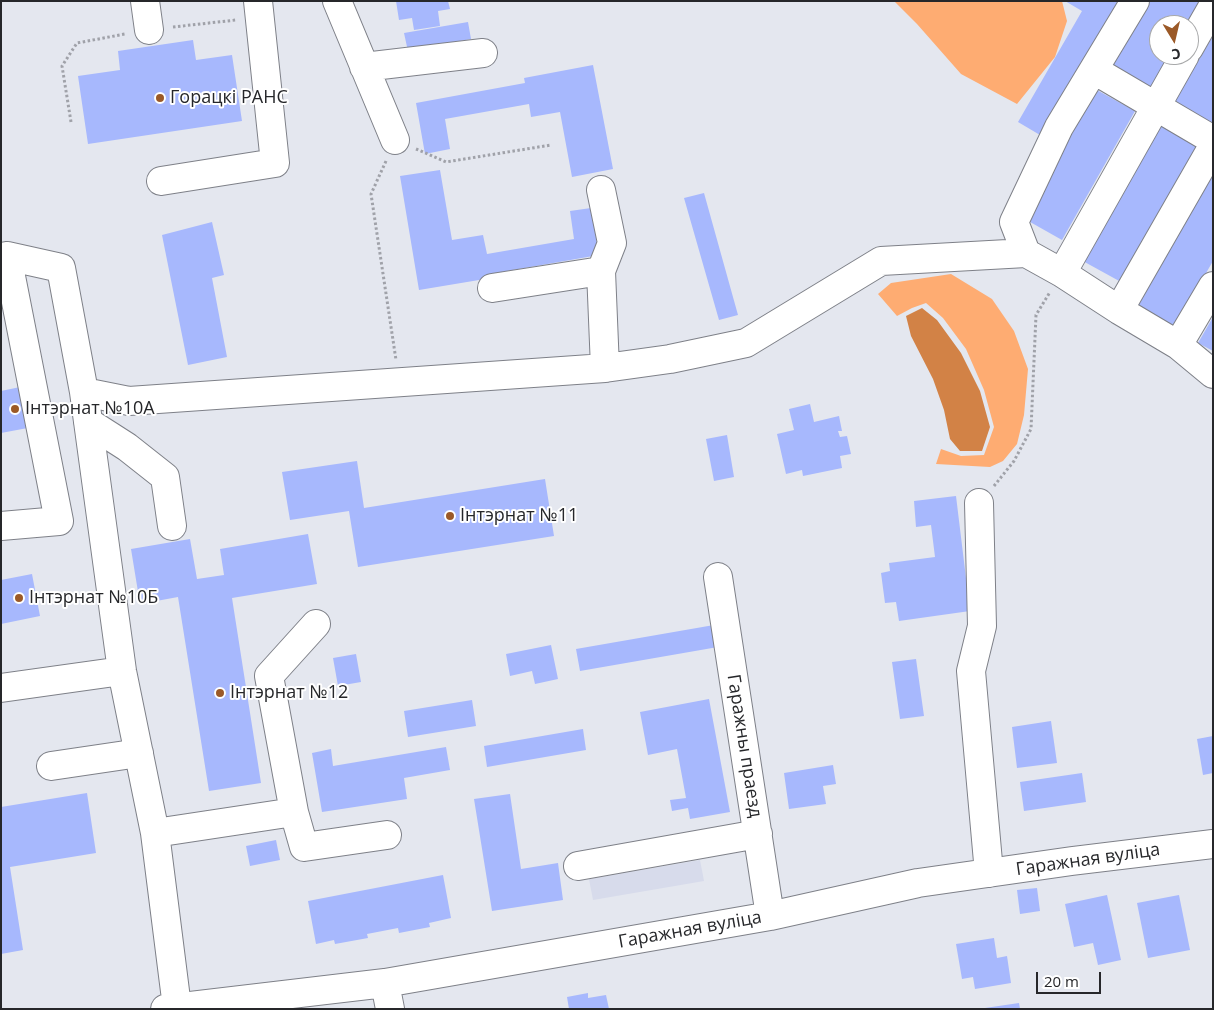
<!DOCTYPE html>
<html>
<head>
<meta charset="utf-8">
<style>
	body { margin:0 }
	#map { position:relative; width:1214px; height:1010px; overflow:hidden; background:#e4e7ef; font-family:"Open Sans",sans-serif }
	canvas { display:block }
	.frame { position:absolute; inset:0; border:2px solid #26272a; pointer-events:none }
	.north { position:absolute; left:1149px; top:15px; width:50px; height:50px; box-sizing:border-box; background:#fff; border:1px solid #a8a9aa; border-radius:50%; rotate:171deg; font-size:14px; font-weight:700; line-height:20px; text-align:center; color:#26272a }
	.north::after { content:''; display:block; margin:auto; width:18px; height:22px; background:#9b5927; clip-path:polygon(50% 0,100% 100%,50% 72%,0 100%) }
	.scale { position:absolute; left:1036px; top:972px; width:65px; height:22px; box-sizing:border-box; border:2px solid #26272a; border-top:0; padding-left:6px; font-size:15px; line-height:18px; white-space:nowrap; color:#26272a; -webkit-text-stroke:4px #fff; paint-order:stroke }
</style>
</head>
<body>
<div id="map">
<canvas width="1214" height="1010"></canvas>
<div class="frame"></div>
<div class="north">С</div>
<div class="scale">20 m</div>
</div>
<script>
const g = document.querySelector('canvas').getContext('2d');
g.lineJoin = 'round';
function fill(path, color) { g.fillStyle = color; g.fill(path, 'evenodd'); }
const shape = rows => new Path2D(rows.map(r => 'M' + r).join(''));
function strokePath(path, color, width, dash) { g.strokeStyle = color; g.lineWidth = width; g.lineCap = dash ? 'butt' : 'round'; g.setLineDash(dash || []); g.stroke(path); }
function write(font, color, halo, rows, align = 'center') {
  g.font = font + ' "Open Sans",sans-serif'; g.lineWidth = 4; g.setLineDash([]); g.textBaseline = 'middle'; g.strokeStyle = halo; g.fillStyle = color; for (const [text, x, y, turn = 0] of rows) {
    g.save(); g.translate(x, y); g.rotate((+turn || 0) * Math.PI / 180); g.textAlign = isNaN(turn) ? turn : align; if (halo) g.strokeText(text, 0, 0); g.fillText(text, 0, 0); g.restore();
  }
}
const built = shape([
	[700,860,704,881,593,900,589,879]
]);
const green = shape([
	[894,1,1062,1,1067,21,1055,57,1017,104,961,74,917,24],
	[951,274,992,299,1014,331,1028,369,1024,415,1017,444,1003,461,990,467,936,464,941,449,961,456,984,455,994,427,984,390,966,349,943,318,926,303,912,308,897,316,878,294,891,283]
]);
const water = shape([
	[922,308,937,320,961,353,980,391,990,427,982,451,960,451,950,439,944,410,933,379,911,336,906,316]
]);
const building = shape([
	[396,1,448,1,450,9,438,11,440,26,414,30,412,18,399,20],
	[1065,1,1126,1,1106,35,1100,31,1040,135,1018,122,1082,11],
	[1150,1,1202,1,1188,25,1159,25,1159,55,1171,55,1147,96,1108,74],
	[468,22,471,39,428,47,409,56,404,33],
	[1213,36,1213,124,1175,101],
	[193,40,196,60,232,55,242,121,88,144,78,76,120,70,118,51],
	[593,65,613,169,572,177,560,112,531,117,529,104,445,119,450,149,425,154,416,103,525,83,524,78],
	[1095,89,1135,111,1062,240,1023,218],
	[1161,119,1201,141,1121,282,1081,260],
	[440,170,452,240,483,235,487,254,574,239,570,211,591,208,599,255,490,274,491,278,419,290,400,176],
	[1213,170,1213,261,1175,327,1136,305],
	[704,193,738,315,719,320,684,198],
	[212,222,224,275,212,278,227,357,188,365,162,235],
	[1213,317,1213,351,1198,343],
	[25,386,33,427,1,433,1,391],
	[810,404,814,422,839,416,842,431,838,431,840,437,847,436,851,454,840,456,842,468,803,476,802,470,786,474,777,434,794,430,789,409],
	[727,435,734,477,714,481,706,439],
	[357,461,364,508,545,479,554,536,358,567,349,511,290,520,282,472],
	[956,496,970,611,899,621,896,602,885,603,881,573,890,571,889,563,935,557,931,525,916,527,914,501],
	[308,534,317,584,232,598,261,783,209,791,178,597,140,604,131,549,190,539,197,579,224,575,220,549],
	[32,574,40,616,1,624,1,580],
	[714,625,718,647,580,671,576,649],
	[551,645,558,679,535,684,532,671,510,676,506,654],
	[356,654,361,682,338,686,333,658],
	[916,659,924,716,900,719,892,662],
	[709,699,730,812,690,819,688,808,672,811,670,800,686,798,677,749,648,755,640,712],
	[472,700,476,726,408,737,404,711],
	[1051,721,1057,763,1017,768,1012,727],
	[583,729,586,750,487,767,484,746],
	[1213,736,1213,773,1203,775,1197,739],
	[446,747,450,770,404,778,407,799,322,812,312,753,331,749,333,766],
	[833,765,836,784,823,786,826,804,789,809,784,773],
	[1082,773,1086,802,1024,811,1020,782],
	[87,793,96,853,10,867,23,950,1,954,1,807],
	[510,794,521,869,558,863,563,900,492,911,474,799],
	[276,840,280,860,250,866,246,846],
	[443,875,451,918,429,923,430,927,399,933,398,928,367,934,368,938,335,944,334,940,316,944,308,901],
	[1037,888,1040,911,1020,914,1017,890],
	[1107,895,1121,960,1098,965,1093,943,1074,947,1065,904],
	[1179,895,1190,950,1148,958,1137,903],
	[994,938,997,958,1007,956,1011,983,975,989,973,977,962,979,956,944],
	[588,993,588,998,606,995,609,1009,569,1009,567,997],
	[1019,1003,1020,1009,985,1009,985,1008]
]);
const path = shape([
	[173,27,236,20],
	[71,122,62,66,77,43,125,34],
	[416,149,446,162,551,145],
	[386,161,371,194,396,360],
	[994,486,1014,461,1031,429,1036,315,1050,292]
]);
const minor = shape([
	[145,1,149,30],
	[337,1,395,140],
	[1135,1,1059,127,1014,222,1026,253,1062,273,1119,310,1178,345,1213,374],
	[1189,48,1213,6],
	[364,67,483,53],
	[1094,70,1213,140],
	[161,181,275,163,258,1],
	[601,190,612,243,601,271,605,368],
	[1,257,7,256,61,268,84,392,122,671,155,833,177,1007],
	[1062,273,1185,55],
	[492,288,601,271],
	[1119,310,1213,146],
	[1178,345,1213,286],
	[84,392,129,401,605,368,670,359,746,343,881,261,1026,253],
	[88,422,127,447,165,477,172,526],
	[979,503,982,626,971,671,989,873],
	[1,526,59,521,7,256],
	[718,577,770,916],
	[316,624,269,676,294,812,304,847,387,835],
	[1,688,122,671],
	[51,766,139,753],
	[155,833,294,812],
	[578,866,758,834],
	[385,983,390,1009],
	[165,1009,385,983,770,916,918,883,1072,861,1213,844]
]);
const markers = [
	[160,98,5,"#9b5927"],
	[15,409,5,"#9b5927"],
	[450,516,5,"#9b5927"],
	[19,598,5,"#9b5927"],
	[220,693,5,"#9b5927"]
];
const poiNames = [
	["Горацкі РАНС",170,98],
	["Інтэрнат №10А",25,409],
	["Інтэрнат №11",460,516],
	["Інтэрнат №10Б",29,598],
	["Інтэрнат №12",230,693]
];
const streetNames = [
	["Гаражны праезд",744,746,81],
	["Гаражная вуліца",1088,860,-8],
	["Гаражная вуліца",690,930,-10]
];
fill(built, '#d7dbeb');
fill(green, '#feac72');
fill(water, '#d28246');
fill(building, '#a7b8fd');
strokePath(minor, '#7e8088', 30);
strokePath(path, '#a0a2a9', 3, [2.5, 2.5]);
strokePath(minor, '#fff', 28);
for (const [x, y, r, color] of markers) { const dot = new Path2D(); dot.arc(x, y, r, 0, 2 * Math.PI); g.fillStyle = color; g.fill(dot); strokePath(dot, '#fff', 2); }
write('18px', '#26272a', '#fff', poiNames, 'left');
write('18px', '#26272a', '#fff', streetNames);
</script>
</body>
</html>
